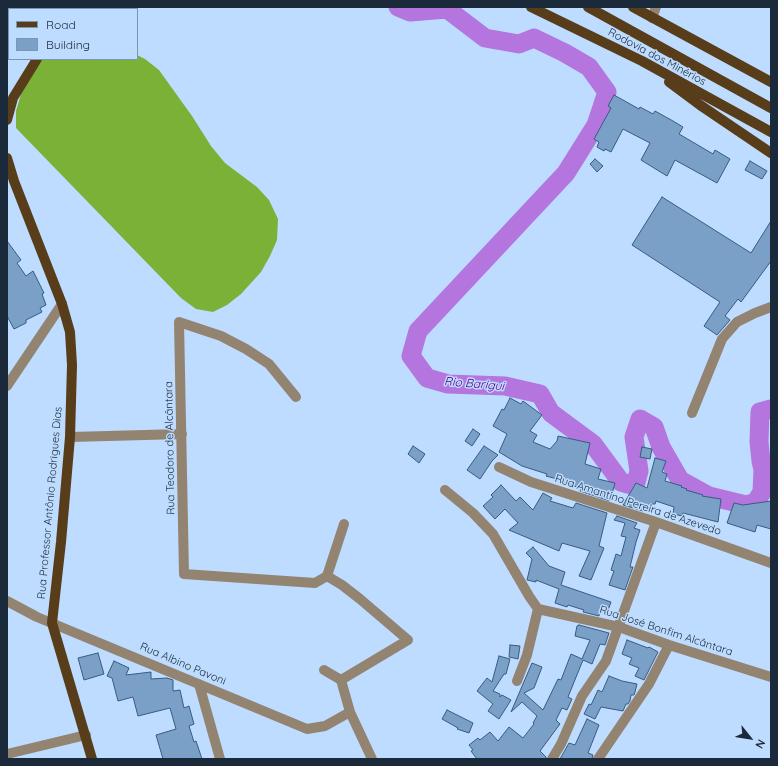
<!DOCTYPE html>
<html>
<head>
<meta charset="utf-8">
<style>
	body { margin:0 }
	#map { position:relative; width:778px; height:766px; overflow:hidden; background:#bddcff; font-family:Quicksand,sans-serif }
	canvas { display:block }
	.frame { position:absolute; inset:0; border:8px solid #1b2a3a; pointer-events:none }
	.legend { position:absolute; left:8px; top:8px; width:130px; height:52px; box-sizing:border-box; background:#bddcff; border:1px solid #7c95b0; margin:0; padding:5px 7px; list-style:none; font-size:12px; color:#1b2a3a }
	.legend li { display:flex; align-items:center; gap:8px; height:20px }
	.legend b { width:20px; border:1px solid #7c95b0 }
	.north { position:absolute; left:730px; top:718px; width:40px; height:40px; -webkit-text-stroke:3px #bddcff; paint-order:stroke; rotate:120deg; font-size:11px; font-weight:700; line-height:16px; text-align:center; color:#1b2a3a }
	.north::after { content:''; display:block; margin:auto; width:14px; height:18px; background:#1b2a3a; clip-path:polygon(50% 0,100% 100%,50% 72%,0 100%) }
</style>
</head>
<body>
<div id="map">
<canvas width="778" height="766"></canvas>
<div class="frame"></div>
<ul class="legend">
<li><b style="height:5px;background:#583d1b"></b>Road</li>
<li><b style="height:11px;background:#7aa0c8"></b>Building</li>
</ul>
<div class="north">N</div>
</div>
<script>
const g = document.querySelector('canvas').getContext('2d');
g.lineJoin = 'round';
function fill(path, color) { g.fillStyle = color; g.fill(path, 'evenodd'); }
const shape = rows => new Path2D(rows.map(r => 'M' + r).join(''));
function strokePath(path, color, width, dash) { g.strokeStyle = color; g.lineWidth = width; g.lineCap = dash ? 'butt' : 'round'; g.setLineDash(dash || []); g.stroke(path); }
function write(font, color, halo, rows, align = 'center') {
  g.font = font + ' Quicksand,sans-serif'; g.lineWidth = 3; g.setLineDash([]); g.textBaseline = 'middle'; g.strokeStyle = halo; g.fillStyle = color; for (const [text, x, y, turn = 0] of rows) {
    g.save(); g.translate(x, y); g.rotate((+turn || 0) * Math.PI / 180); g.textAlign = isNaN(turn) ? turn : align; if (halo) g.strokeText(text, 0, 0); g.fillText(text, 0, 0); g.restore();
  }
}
const forest = shape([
	[137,55,145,59,159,70,192,116,211,146,225,163,257,187,269,200,278,219,277,240,270,256,261,272,241,294,227,305,213,312,196,309,181,298,16,128,16,111,21,94,38,59,137,59]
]);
const river = shape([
	[398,7,410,12,447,9,485,38,519,44,534,38,565,53,589,67,607,92,596,125,566,173,418,331,411,356,427,378,448,384,505,386,540,394,551,413,593,444,621,482,635,486,639,471,634,437,640,419,654,427,661,447,680,480,709,496,746,505,756,502,762,492,763,470,761,461,759,442,760,412,771,409]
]);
const building = shape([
	[614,95,639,109,640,107,653,114,655,111,673,121,683,127,679,134,713,154,715,150,730,159,717,183,675,160,667,176,641,160,650,143,623,129,611,152,605,149,604,151,597,147,599,142,594,139,611,108,608,106,614,95],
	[595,159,603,166,597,172,590,164,595,159],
	[750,161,767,171,762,179,745,170,750,161],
	[662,197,751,253,771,221,771,261,741,302,738,299,725,316,730,320,717,335,704,326,720,302,632,245,662,197],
	[7,241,21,260,17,263,26,276,33,271,44,293,42,294,46,305,40,308,42,312,26,320,26,323,14,329,7,316,7,241],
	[510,398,521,404,523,401,542,415,530,431,537,435,533,442,550,449,557,441,558,436,590,443,585,464,601,469,598,479,615,483,610,501,580,491,581,488,560,482,561,480,546,476,547,474,522,466,499,452,507,434,493,426,502,409,504,410,510,398],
	[473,429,480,434,472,446,465,441,473,429],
	[413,446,425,454,419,463,408,454,413,446],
	[484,446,498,455,492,461,480,479,467,470,484,446],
	[642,447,652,449,650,459,640,457,642,447],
	[655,458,666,461,662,472,667,474,665,481,682,486,681,487,687,489,686,490,703,495,702,496,721,499,718,522,683,513,682,516,673,514,674,507,656,501,655,504,652,504,651,507,645,506,643,511,623,505,636,483,647,488,655,458],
	[501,485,516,501,520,497,533,510,543,493,552,498,550,501,573,508,576,503,607,513,599,546,604,548,591,580,579,576,590,551,562,543,559,551,509,530,518,523,505,509,495,519,483,506,493,497,491,495,501,485],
	[771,501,771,529,757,525,755,532,727,523,734,503,743,505,771,501],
	[617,516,637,523,634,528,640,530,636,542,630,567,633,567,625,590,609,585,614,571,611,570,616,554,621,556,626,537,621,536,625,523,614,520,617,516],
	[533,547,549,566,565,572,561,585,611,602,607,613,600,611,599,616,583,612,584,610,568,605,567,607,555,603,559,589,536,580,536,582,527,580,532,559,526,553,533,547],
	[579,625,609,633,605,645,600,644,592,664,583,660,568,697,572,699,567,710,562,708,556,720,560,724,540,751,546,757,546,759,477,759,471,751,473,750,469,745,478,738,480,740,490,732,498,741,509,727,523,738,534,724,533,723,537,716,522,702,511,712,532,663,542,667,534,688,524,693,543,710,558,679,561,680,571,654,582,659,590,640,575,636,577,626,579,625],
	[627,640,648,648,649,647,658,652,644,680,635,676,639,668,629,664,632,658,622,654,627,640],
	[510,645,520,646,518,659,509,657,510,645],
	[98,653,104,674,84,680,78,658,98,653],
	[499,656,510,659,506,674,504,674,493,691,500,694,500,697,502,695,511,700,499,719,488,711,493,704,477,691,487,678,492,682,499,656],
	[114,661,129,668,126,675,151,672,151,679,167,678,173,680,173,691,180,690,184,708,189,706,194,724,189,726,194,742,196,741,202,759,163,759,156,735,176,729,170,708,138,716,133,697,118,701,112,678,107,676,114,661],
	[609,676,622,681,637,684,635,692,634,695,631,695,630,701,628,704,626,704,623,711,601,707,595,719,584,714,589,704,591,705,598,690,602,692,609,676],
	[447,710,473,723,469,733,457,729,458,728,442,719,447,710],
	[587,719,599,725,588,753,593,755,592,759,560,759,569,743,575,745,587,719]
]);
const minor = shape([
	[652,18,656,7],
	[7,386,62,304],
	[296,397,269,364,246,349,221,336,179,322,184,574,315,583,327,576,344,524],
	[692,413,722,339,737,322,755,313,771,307],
	[70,437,182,434],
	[499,467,531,482,656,522,771,563],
	[445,490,473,513,493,534,529,596,538,609,619,627,669,645,771,677],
	[327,576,342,585,360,599,408,640,341,680],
	[7,601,37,617,307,729,325,726,350,712],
	[324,670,341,680,350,712,372,759],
	[517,681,527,655,538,609],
	[199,684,220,759],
	[7,754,86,735],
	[552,759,561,744,582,696,606,661,656,522],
	[598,759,649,684,669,645]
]);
const major = shape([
	[531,7,642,61,771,132],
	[588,7,771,108],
	[633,7,771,82],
	[66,9,67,7],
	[669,82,700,105,771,153],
	[7,120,13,98,37,59],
	[7,158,14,181,62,304,70,332,72,365,70,437,61,542,52,623,92,759]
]);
const streetNames = [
	["Rodovia dos Minérios",657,57,28],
	["Rua Teodoro de Alcântara",170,448,-91],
	["Rua Professor Antônio Rodrigues Dias",50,503,-85],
	["Rua Amantino Pereira de Azevedo",638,505,18],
	["Rua José Bonfim Alcântara",666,631,18],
	["Rua Albino Pavoni",183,664,23]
];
const waterNames = [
	["Rio Barigui",474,384,5]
];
fill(forest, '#7bb137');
strokePath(river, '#b475de', 19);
fill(building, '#7aa0c8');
strokePath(building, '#385b80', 1);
strokePath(minor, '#938371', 10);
strokePath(major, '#583d1b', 10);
write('11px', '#1b2a3a', '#bddcff', streetNames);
write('italic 12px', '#61008a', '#bddcff', waterNames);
</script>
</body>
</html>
